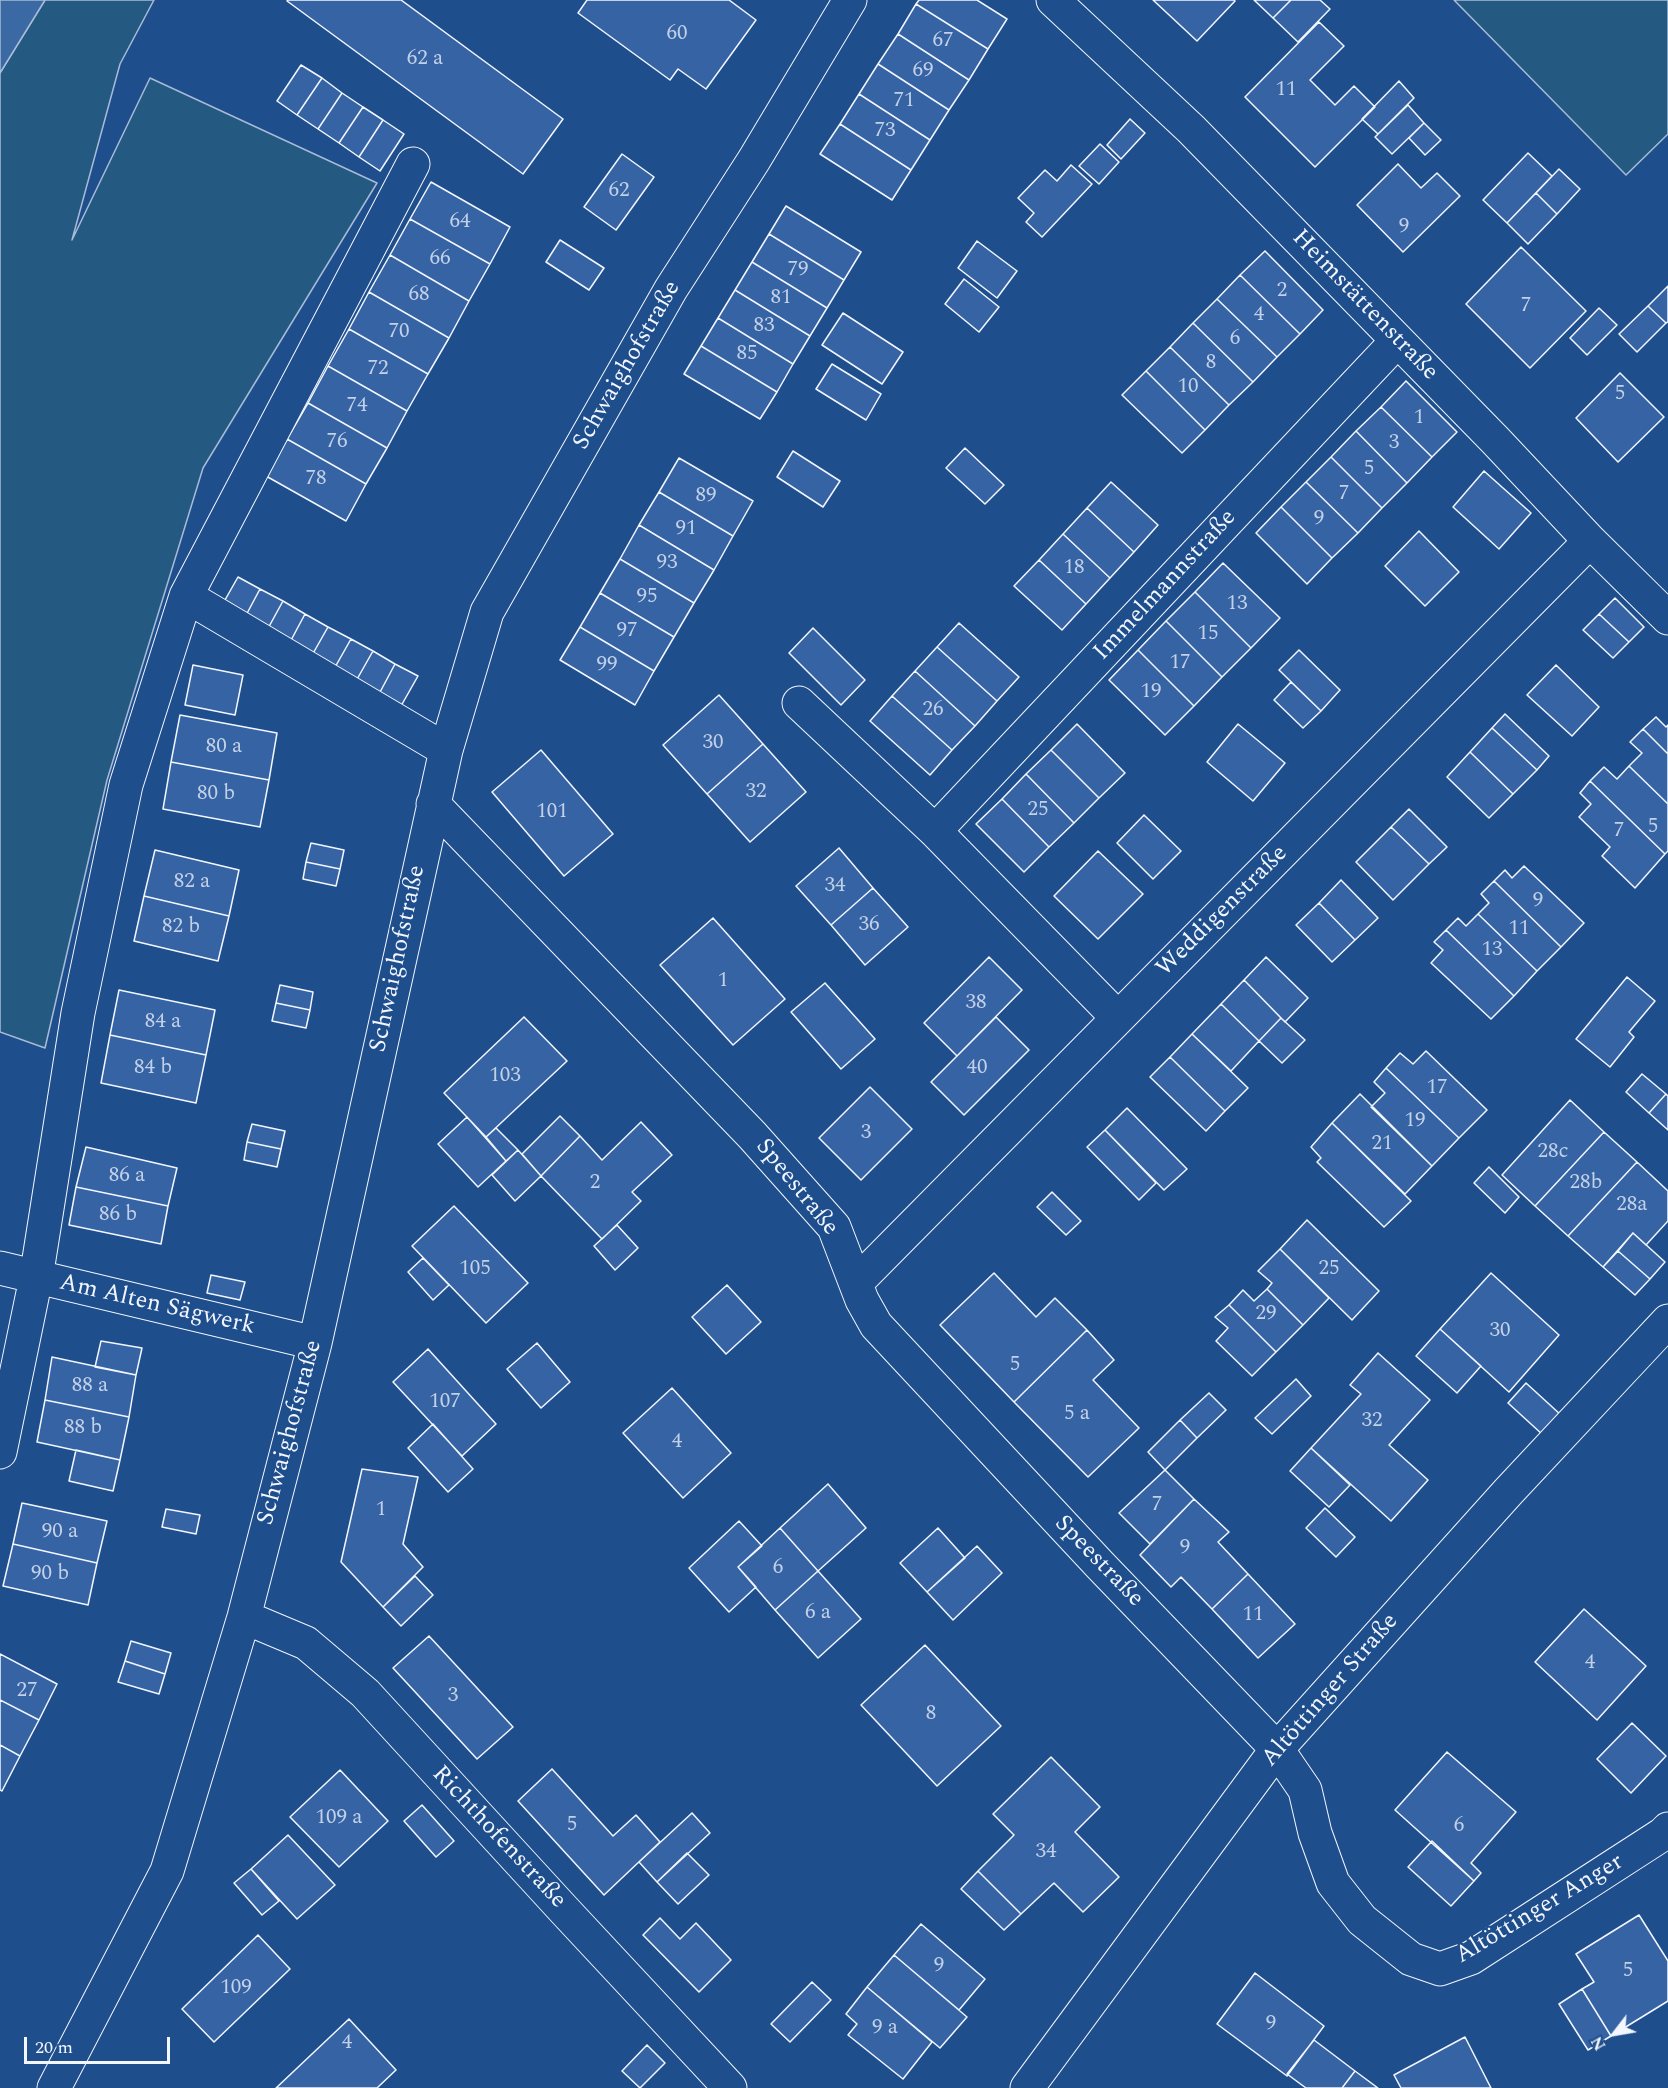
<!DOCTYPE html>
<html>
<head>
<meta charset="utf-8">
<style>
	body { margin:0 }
	#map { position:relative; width:1668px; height:2088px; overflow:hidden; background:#1f4e8c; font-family:Spectral,serif }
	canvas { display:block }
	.north { position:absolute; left:1584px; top:2004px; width:60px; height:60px; -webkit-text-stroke:4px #1f4e8c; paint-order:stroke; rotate:239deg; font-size:16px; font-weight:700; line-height:24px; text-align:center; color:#f2f6ff }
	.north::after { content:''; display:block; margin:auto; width:21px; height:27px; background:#f2f6ff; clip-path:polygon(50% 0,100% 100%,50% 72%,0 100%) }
	.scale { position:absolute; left:24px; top:2037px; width:146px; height:27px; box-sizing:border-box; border:3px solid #f2f6ff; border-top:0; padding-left:8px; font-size:18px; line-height:21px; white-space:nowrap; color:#f2f6ff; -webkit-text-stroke:4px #1f4e8c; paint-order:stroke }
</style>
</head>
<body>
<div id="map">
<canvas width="1668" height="2088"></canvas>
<div class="north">N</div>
<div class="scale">20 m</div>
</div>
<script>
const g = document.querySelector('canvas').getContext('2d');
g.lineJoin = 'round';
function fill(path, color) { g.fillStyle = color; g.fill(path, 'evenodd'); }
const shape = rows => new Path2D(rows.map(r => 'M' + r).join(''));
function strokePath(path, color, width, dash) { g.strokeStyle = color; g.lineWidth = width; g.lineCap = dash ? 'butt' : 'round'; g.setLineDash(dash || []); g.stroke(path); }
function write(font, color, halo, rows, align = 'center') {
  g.font = font + ' Spectral,serif'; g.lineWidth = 4.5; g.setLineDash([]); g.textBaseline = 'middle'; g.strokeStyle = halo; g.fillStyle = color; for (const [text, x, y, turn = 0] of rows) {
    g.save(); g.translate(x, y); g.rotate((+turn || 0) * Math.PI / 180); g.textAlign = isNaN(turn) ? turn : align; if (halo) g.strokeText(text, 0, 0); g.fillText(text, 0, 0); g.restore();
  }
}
const green = shape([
	[45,0,154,0,120,64,72,240,150,78,377,183,203,468,107,780,45,1048,0,1032,0,73,45,0],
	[1454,0,1668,0,1668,134,1626,175,1454,0]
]);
const water = shape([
	[0,0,45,0,0,73,0,0]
]);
const building = shape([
	[288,0,401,0,563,119,523,174,287,1,288,0],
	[587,0,729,0,756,20,706,89,678,69,670,80,578,13,587,0],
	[919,0,977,0,1007,19,988,49,916,4,919,0],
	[1153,0,1234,0,1235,1,1197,41,1153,0],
	[1254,0,1291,0,1273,18,1254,0],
	[1291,0,1320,0,1330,9,1298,42,1273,18,1291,0],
	[916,4,988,49,969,80,898,34,916,4],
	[1319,22,1344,46,1310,80,1335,105,1354,86,1375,107,1315,167,1245,97,1319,22],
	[898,34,969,80,949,110,878,64,898,34],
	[878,64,949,110,930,140,859,94,878,64],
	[301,65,322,78,297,115,277,101,301,65],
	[322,78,342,93,318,129,297,115,322,78],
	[1399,81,1414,98,1378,134,1362,119,1399,81],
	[342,93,363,107,339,143,318,129,342,93],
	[859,94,930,140,911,170,840,124,859,94],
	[1408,105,1424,123,1392,154,1375,137,1408,105],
	[363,107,383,120,359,157,339,143,363,107],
	[1130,119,1145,133,1121,159,1107,145,1130,119],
	[383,120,404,134,380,171,359,157,383,120],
	[1424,123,1441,140,1425,155,1409,138,1424,123],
	[840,124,911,170,892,200,820,154,840,124],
	[1100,144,1119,162,1099,184,1079,166,1100,144],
	[1528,153,1552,176,1507,223,1483,200,1528,153],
	[622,154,654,177,616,230,584,207,622,154],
	[1398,164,1421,188,1437,173,1460,196,1403,252,1357,205,1398,164],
	[1071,165,1092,184,1042,237,1026,222,1034,213,1018,198,1045,170,1057,181,1071,165],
	[1559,169,1580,189,1557,214,1536,193,1559,169],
	[431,182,510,227,490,264,410,219,431,182],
	[1536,193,1557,214,1528,244,1507,223,1536,193],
	[786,206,861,252,844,280,769,234,786,206],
	[410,219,490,264,469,301,390,255,410,219],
	[769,234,844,280,827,308,752,262,769,234],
	[560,240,604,268,589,290,546,262,560,240],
	[977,241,1017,271,997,298,958,268,977,241],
	[1521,247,1586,311,1530,368,1466,304,1521,247],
	[1265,251,1323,310,1300,334,1240,275,1265,251],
	[390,255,469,301,449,338,369,292,390,255],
	[752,262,827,308,810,336,735,290,752,262],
	[1240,275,1300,334,1277,357,1217,299,1240,275],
	[964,279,999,307,979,332,945,304,964,279],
	[1668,286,1668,322,1666,323,1648,306,1668,286],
	[735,290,810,336,793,364,718,318,735,290],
	[369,292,449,338,428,374,349,329,369,292],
	[1217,299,1277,357,1253,382,1193,323,1217,299],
	[1648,306,1666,323,1637,352,1619,334,1648,306],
	[1599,308,1617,325,1587,355,1570,338,1599,308],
	[843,313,903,352,882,384,822,345,843,313],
	[718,318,793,364,777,392,701,346,718,318],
	[1193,323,1253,382,1229,405,1170,347,1193,323],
	[349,329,428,374,407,411,328,366,349,329],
	[701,346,777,392,760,419,684,374,701,346],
	[1170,347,1229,405,1205,430,1146,371,1170,347],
	[832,364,881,394,866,420,816,389,832,364],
	[328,366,407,411,387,448,308,403,328,366],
	[1146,371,1205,430,1182,453,1122,395,1146,371],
	[1620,373,1664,417,1618,462,1576,418,1620,373],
	[1406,381,1457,432,1432,457,1381,407,1406,381],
	[308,403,387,448,366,484,287,439,308,403],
	[1381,407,1432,457,1407,483,1356,431,1381,407],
	[1356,431,1407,483,1382,508,1331,457,1356,431],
	[287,439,366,484,346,521,266,476,287,439],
	[965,448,1004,485,985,504,946,468,965,448],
	[793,451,840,481,823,507,777,477,793,451],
	[1331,457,1382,508,1358,533,1306,482,1331,457],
	[679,458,753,501,733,536,659,492,679,458],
	[1484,471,1531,513,1499,549,1453,507,1484,471],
	[1111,482,1158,525,1134,552,1087,508,1111,482],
	[1306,482,1358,533,1332,558,1281,507,1306,482],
	[659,492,733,536,714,570,639,525,659,492],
	[1281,507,1332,558,1307,584,1256,533,1281,507],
	[1087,508,1134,552,1110,578,1063,534,1087,508],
	[639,525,714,570,694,603,620,559,639,525],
	[1419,531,1459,572,1425,606,1385,566,1419,531],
	[1063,534,1110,578,1086,604,1039,560,1063,534],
	[620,559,694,603,674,637,600,593,620,559],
	[1039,560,1086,604,1062,630,1014,586,1039,560],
	[1223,563,1280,618,1251,648,1195,592,1223,563],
	[238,577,260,589,244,619,221,607,238,577],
	[260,589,283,601,266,632,244,619,260,589],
	[1195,592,1251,648,1222,677,1166,621,1195,592],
	[600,593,674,637,654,671,580,627,600,593],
	[1615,598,1644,627,1629,642,1599,614,1615,598],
	[283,601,305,614,289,644,266,632,283,601],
	[305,614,328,627,311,657,289,644,305,614],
	[1599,614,1629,642,1613,658,1583,630,1599,614],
	[1166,621,1222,677,1194,706,1138,650,1166,621],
	[959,623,1019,677,997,701,937,647,959,623],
	[328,627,351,639,334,669,311,657,328,627],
	[580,627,654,671,635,705,560,660,580,627],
	[813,628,865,680,841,705,789,653,813,628],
	[351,639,373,651,356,681,334,669,351,639],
	[937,647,997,701,975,726,915,671,937,647],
	[1138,650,1194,706,1165,735,1109,680,1138,650],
	[1299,650,1340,690,1321,711,1279,670,1299,650],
	[373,651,395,664,379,694,356,681,373,651],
	[395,664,418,676,401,706,379,694,395,664],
	[193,665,243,675,235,715,185,705,193,665],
	[1556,665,1599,707,1572,736,1527,695,1556,665],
	[915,671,975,726,952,750,892,696,915,671],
	[1291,682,1321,711,1303,728,1274,700,1291,682],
	[719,695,763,744,707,794,663,745,719,695],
	[892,696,952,750,930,775,870,721,892,696],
	[1505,714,1549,756,1537,770,1492,728,1505,714],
	[180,715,277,733,269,780,171,762,180,715],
	[1656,717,1666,727,1668,725,1668,754,1643,729,1656,717],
	[1077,724,1125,773,1099,798,1051,750,1077,724],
	[1238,724,1285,763,1253,801,1207,762,1238,724],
	[1492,728,1537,770,1513,794,1470,752,1492,728],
	[1643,729,1668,754,1668,804,1629,766,1642,753,1630,742,1643,729],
	[763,744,806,792,750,842,707,794,763,744],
	[541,750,613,834,564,876,492,792,541,750],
	[1051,750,1099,798,1074,823,1026,774,1051,750],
	[1470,752,1513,794,1489,818,1447,777,1470,752],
	[171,762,269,780,260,827,163,809,171,762],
	[1629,766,1668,804,1668,851,1665,854,1590,781,1604,767,1617,779,1629,766],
	[1026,774,1074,823,1049,847,1002,799,1026,774],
	[1590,781,1665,854,1635,888,1602,856,1610,847,1579,817,1591,804,1580,793,1590,781],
	[1002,799,1049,847,1024,872,976,824,1002,799],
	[1409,809,1447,847,1429,864,1391,827,1409,809],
	[1144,815,1181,851,1153,879,1117,843,1144,815],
	[1391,827,1429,864,1393,900,1356,862,1391,827],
	[311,843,344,850,340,869,306,862,311,843],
	[839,848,873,888,831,925,796,886,839,848],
	[155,850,239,870,229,916,144,896,155,850],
	[1098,851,1143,894,1098,939,1054,896,1098,851],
	[306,862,340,869,336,886,303,879,306,862],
	[1524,866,1584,923,1561,947,1494,881,1505,870,1512,878,1524,866],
	[1341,880,1378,918,1355,940,1319,903,1341,880],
	[1494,881,1561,947,1537,971,1478,914,1489,903,1481,894,1494,881],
	[873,888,908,927,865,965,831,925,873,888],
	[144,896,229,916,218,961,134,941,144,896],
	[1319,903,1355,940,1332,962,1296,925,1319,903],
	[1478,914,1537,971,1514,996,1446,930,1458,918,1466,926,1478,914],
	[713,918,785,999,733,1045,660,965,713,918],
	[1446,930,1514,996,1491,1019,1431,963,1443,950,1434,942,1446,930],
	[989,957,1022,990,957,1056,924,1023,989,957],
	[1266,957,1308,998,1285,1022,1244,980,1266,957],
	[1627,977,1655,1001,1629,1032,1634,1037,1610,1067,1576,1039,1627,977],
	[1244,980,1281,1018,1259,1041,1221,1004,1244,980],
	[825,983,875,1039,841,1069,791,1012,825,983],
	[280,985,313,992,310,1010,276,1003,280,985],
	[119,990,215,1010,206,1055,110,1035,119,990],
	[276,1003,310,1010,306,1028,272,1021,276,1003],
	[1221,1004,1259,1041,1231,1071,1192,1034,1221,1004],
	[524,1017,567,1061,486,1137,444,1093,524,1017],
	[996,1017,1029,1050,964,1115,931,1082,996,1017],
	[1281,1018,1305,1040,1282,1063,1259,1041,1281,1018],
	[1192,1034,1248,1088,1225,1111,1170,1057,1192,1034],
	[110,1035,206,1055,196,1103,101,1083,110,1035],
	[1426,1051,1487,1110,1459,1138,1386,1068,1400,1053,1413,1064,1426,1051],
	[1170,1057,1225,1111,1206,1131,1150,1077,1170,1057],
	[1386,1068,1459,1138,1432,1166,1371,1107,1385,1093,1374,1082,1386,1068],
	[1642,1074,1666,1094,1649,1113,1626,1092,1642,1074],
	[870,1087,912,1129,861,1180,819,1138,870,1087],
	[1360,1094,1432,1166,1405,1194,1332,1123,1360,1094],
	[1666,1094,1668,1096,1668,1130,1649,1113,1666,1094],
	[1570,1100,1604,1132,1535,1206,1502,1175,1570,1100],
	[1127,1108,1187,1169,1164,1190,1105,1130,1127,1108],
	[560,1116,580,1136,541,1176,522,1154,560,1116],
	[467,1117,506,1161,478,1187,438,1144,467,1117],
	[641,1122,672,1155,632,1192,641,1201,602,1239,541,1176,580,1136,602,1160,641,1122],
	[1332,1123,1411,1201,1384,1227,1317,1162,1321,1158,1311,1147,1332,1123],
	[252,1124,285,1131,281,1149,247,1142,252,1124],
	[496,1128,518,1150,506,1161,486,1137,496,1128],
	[1105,1130,1156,1183,1139,1200,1087,1147,1105,1130],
	[1604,1132,1637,1162,1568,1236,1535,1206,1604,1132],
	[247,1142,281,1149,277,1167,244,1160,247,1142],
	[86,1147,177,1168,168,1206,76,1187,86,1147],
	[518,1150,541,1176,515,1201,492,1175,518,1150],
	[1637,1162,1668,1191,1668,1221,1646,1245,1633,1233,1603,1267,1568,1236,1637,1162],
	[1489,1167,1519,1197,1505,1213,1474,1183,1489,1167],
	[76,1187,168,1206,161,1244,69,1225,76,1187],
	[1052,1192,1081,1221,1066,1235,1037,1207,1052,1192],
	[454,1206,528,1283,486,1323,412,1246,454,1206],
	[1307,1220,1379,1291,1352,1320,1280,1249,1307,1220],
	[617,1225,638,1248,615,1270,594,1246,617,1225],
	[1633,1233,1665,1262,1650,1279,1618,1251,1633,1233],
	[1280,1249,1329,1298,1303,1325,1267,1289,1272,1283,1258,1271,1280,1249],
	[1618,1251,1650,1279,1635,1295,1603,1267,1618,1251],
	[423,1258,449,1285,433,1300,408,1272,423,1258],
	[994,1273,1036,1317,1055,1298,1087,1330,1014,1402,940,1325,994,1273],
	[1491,1273,1559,1335,1509,1392,1440,1329,1491,1273],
	[211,1275,245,1282,240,1300,207,1293,211,1275],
	[727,1285,761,1322,726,1354,692,1317,727,1285],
	[1267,1289,1303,1325,1276,1352,1229,1305,1243,1290,1254,1301,1267,1289],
	[1229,1305,1276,1352,1252,1376,1216,1341,1228,1328,1215,1317,1229,1305],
	[1440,1329,1481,1366,1457,1393,1416,1356,1440,1329],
	[1087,1330,1114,1360,1093,1380,1139,1428,1088,1477,1014,1402,1087,1330],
	[101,1341,142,1348,136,1375,95,1367,101,1341],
	[537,1343,570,1382,541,1408,507,1369,537,1343],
	[428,1349,496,1424,462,1456,393,1382,428,1349],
	[1378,1353,1430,1400,1389,1445,1428,1480,1391,1521,1311,1448,1361,1394,1350,1385,1378,1353],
	[52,1357,136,1375,129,1417,45,1400,52,1357],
	[1296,1379,1311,1396,1272,1434,1255,1418,1296,1379],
	[1526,1383,1561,1415,1543,1435,1508,1403,1526,1383],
	[672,1388,731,1453,683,1498,623,1433,672,1388],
	[1209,1393,1226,1410,1197,1438,1180,1420,1209,1393],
	[45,1400,129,1417,120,1460,37,1442,45,1400],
	[1180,1420,1197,1438,1165,1470,1148,1452,1180,1420],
	[433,1424,473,1469,448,1492,408,1448,433,1424],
	[1311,1448,1350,1485,1329,1507,1290,1471,1311,1448],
	[76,1450,120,1460,113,1491,69,1481,76,1450],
	[362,1469,418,1477,403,1544,423,1567,383,1607,341,1562,362,1469],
	[1165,1470,1194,1499,1150,1544,1119,1513,1165,1470],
	[828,1484,866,1528,818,1571,780,1528,828,1484],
	[1194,1499,1229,1532,1218,1542,1248,1574,1212,1609,1181,1577,1171,1587,1140,1555,1194,1499],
	[22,1503,107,1521,97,1563,13,1544,22,1503],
	[1325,1508,1355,1537,1336,1557,1306,1528,1325,1508],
	[166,1509,200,1515,196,1534,162,1527,166,1509],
	[739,1521,762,1546,738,1567,756,1587,729,1612,689,1568,739,1521],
	[780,1528,818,1571,775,1610,738,1567,780,1528],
	[938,1528,965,1558,927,1592,900,1563,938,1528],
	[13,1544,97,1563,88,1605,3,1586,13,1544],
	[977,1546,1002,1573,953,1620,927,1592,977,1546],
	[818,1571,861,1619,818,1658,775,1610,818,1571],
	[1248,1574,1295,1624,1258,1658,1212,1609,1248,1574],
	[415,1576,433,1595,401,1626,383,1607,415,1576],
	[1584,1609,1646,1666,1597,1720,1535,1662,1584,1609],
	[429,1636,513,1727,477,1759,393,1668,429,1636],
	[131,1641,171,1653,165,1674,125,1661,131,1641],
	[925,1645,1001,1726,937,1786,861,1705,925,1645],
	[0,1654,57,1684,39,1720,0,1700,0,1654],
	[125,1661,165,1674,159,1694,118,1682,125,1661],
	[0,1700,39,1720,20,1756,0,1745,0,1700],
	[1632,1723,1666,1756,1631,1793,1597,1759,1632,1723],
	[0,1745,20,1756,2,1791,0,1790,0,1745],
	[1447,1752,1516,1812,1471,1863,1481,1873,1474,1881,1395,1810,1447,1752],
	[1051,1757,1100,1807,1075,1832,1119,1877,1083,1912,1054,1883,1021,1914,978,1871,1014,1835,993,1814,1051,1757],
	[552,1769,613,1836,636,1815,660,1842,604,1895,518,1801,552,1769],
	[340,1770,388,1821,339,1867,290,1817,340,1770],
	[422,1805,454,1841,436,1857,404,1821,422,1805],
	[692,1813,710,1833,657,1882,639,1862,692,1813],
	[288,1835,335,1885,297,1919,251,1869,288,1835],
	[1432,1841,1474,1881,1451,1906,1408,1867,1432,1841],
	[687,1853,709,1875,678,1904,657,1882,687,1853],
	[251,1869,279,1901,262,1915,234,1883,251,1869],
	[978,1871,1021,1914,1004,1930,961,1889,978,1871],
	[1639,1915,1668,1961,1668,2001,1611,2036,1582,1989,1594,1982,1576,1954,1639,1915],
	[660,1918,680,1939,696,1923,731,1960,699,1992,643,1935,660,1918],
	[921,1924,985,1979,959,2010,894,1955,921,1924],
	[258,1935,290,1969,214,2042,182,2009,258,1935],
	[894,1955,967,2017,940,2048,867,1987,894,1955],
	[1255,1973,1324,2026,1287,2076,1217,2024,1255,1973],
	[812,1982,831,2000,790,2042,771,2024,812,1982],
	[867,1987,932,2042,903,2079,848,2035,857,2024,846,2014,867,1987],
	[1582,1989,1611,2036,1588,2050,1559,2004,1582,1989],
	[349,2019,396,2070,377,2088,276,2088,349,2019],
	[1465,2037,1491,2088,1401,2088,1394,2075,1465,2037],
	[1314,2040,1355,2071,1342,2088,1306,2088,1287,2074,1314,2040],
	[647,2045,665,2063,640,2088,622,2071,647,2045],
	[1355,2071,1378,2088,1342,2088,1355,2071]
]);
const minor = shape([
	[1053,0,1191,129,1496,441,1590,541,1668,618],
	[186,596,446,750],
	[799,703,935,831],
	[433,804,752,1135,834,1227,862,1300,876,1325,1100,1565,1277,1749,1305,1790,1315,1833,1333,1883,1362,1920,1411,1959,1440,1969,1471,1958,1663,1834,1668,1829],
	[1118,1018,935,831,1397,341],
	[0,1268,315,1343],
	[856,1283,1590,541],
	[0,1452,36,1278,78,1013,126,785,186,596,413,164],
	[244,1617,306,1643,365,1693,565,1911,730,2088],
	[54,2088,167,1871,244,1617,315,1343,446,750,487,612,671,289,754,160,850,0],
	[1027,2088,1277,1749,1508,1492,1668,1321]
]);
const numberNames = [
	["60",677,35],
	["67",943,42],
	["62 a",425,60],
	["69",923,72],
	["11",1286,91],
	["71",904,102],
	["73",885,132],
	["62",619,192],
	["64",460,223],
	["9",1404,228],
	["66",440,260],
	["79",798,271],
	["2",1282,292],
	["68",419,296],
	["81",781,299],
	["7",1526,307],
	["4",1259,316],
	["83",764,327],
	["70",399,333],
	["6",1235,340],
	["85",747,355],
	["8",1211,364],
	["72",378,370],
	["10",1188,388],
	["5",1620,395],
	["74",357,407],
	["1",1419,419],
	["76",337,443],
	["3",1394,444],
	["5",1369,470],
	["78",316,480],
	["7",1344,495],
	["89",706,497],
	["9",1319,520],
	["91",686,530],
	["93",667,564],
	["18",1074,569],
	["95",647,598],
	["13",1237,605],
	["97",627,632],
	["15",1208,635],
	["17",1180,664],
	["99",607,666],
	["19",1151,693],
	["26",933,711],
	["30",713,744],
	["80 a",224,748],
	["32",756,793],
	["80 b",216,795],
	["25",1038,811],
	["101",552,813],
	["5",1653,828],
	["7",1619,832],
	["82 a",192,883],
	["34",835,887],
	["9",1538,902],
	["36",869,926],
	["82 b",181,928],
	["11",1519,930],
	["13",1492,951],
	["1",723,982],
	["38",976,1004],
	["84 a",163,1023],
	["84 b",153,1069],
	["40",977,1069],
	["103",505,1077],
	["17",1437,1089],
	["19",1415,1122],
	["3",866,1134],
	["21",1382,1145],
	["28c",1553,1153],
	["86 a",127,1177],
	["2",595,1184],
	["28b",1586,1184],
	["28a",1632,1206],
	["86 b",118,1216],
	["105",475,1270],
	["25",1329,1270],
	["29",1266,1315],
	["30",1500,1332],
	["5",1015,1366],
	["88 a",90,1387],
	["107",445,1403],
	["5 a",1077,1415],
	["32",1372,1422],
	["88 b",83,1429],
	["4",677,1443],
	["7",1157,1506],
	["1",381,1511],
	["90 a",60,1533],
	["9",1185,1549],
	["6",778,1569],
	["90 b",50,1575],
	["6 a",818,1614],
	["11",1253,1616],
	["4",1590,1664],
	["27",27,1692],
	["3",453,1697],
	["8",931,1715],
	["109 a",339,1819],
	["5",572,1826],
	["6",1459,1827],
	["34",1046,1853],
	["9",939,1967],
	["5",1628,1972],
	["109",236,1989],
	["9",1271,2025],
	["9 a",885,2029],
	["4",347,2044]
];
const streetNames = [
	["Heimstättenstraße",1364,306,46],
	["Schwaighofstraße",628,366,-60],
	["Immelmannstraße",1166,586,-47],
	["Weddigenstraße",1223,912,-45],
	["Schwaighofstraße",399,959,-78],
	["Speestraße",796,1188,51],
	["Am Alten Sägwerk",157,1306,13],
	["Schwaighofstraße",291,1433,-75],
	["Speestraße",1098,1562,46],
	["Altöttinger Straße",1331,1691,-49],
	["Richthofenstraße",498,1838,47],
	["Altöttinger Anger",1540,1910,-31]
];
fill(green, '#245a82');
strokePath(green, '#a8bbd7', 1.5);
fill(water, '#3b69a3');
strokePath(water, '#a8bbd7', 1.5);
fill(building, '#3563a3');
strokePath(building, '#f2f6ff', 1.5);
strokePath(minor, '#f2f6ff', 35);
strokePath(minor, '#1f4e8c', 33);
write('21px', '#c3d1e8', null, numberNames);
write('24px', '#f2f6ff', '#1f4e8c', streetNames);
</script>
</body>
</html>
